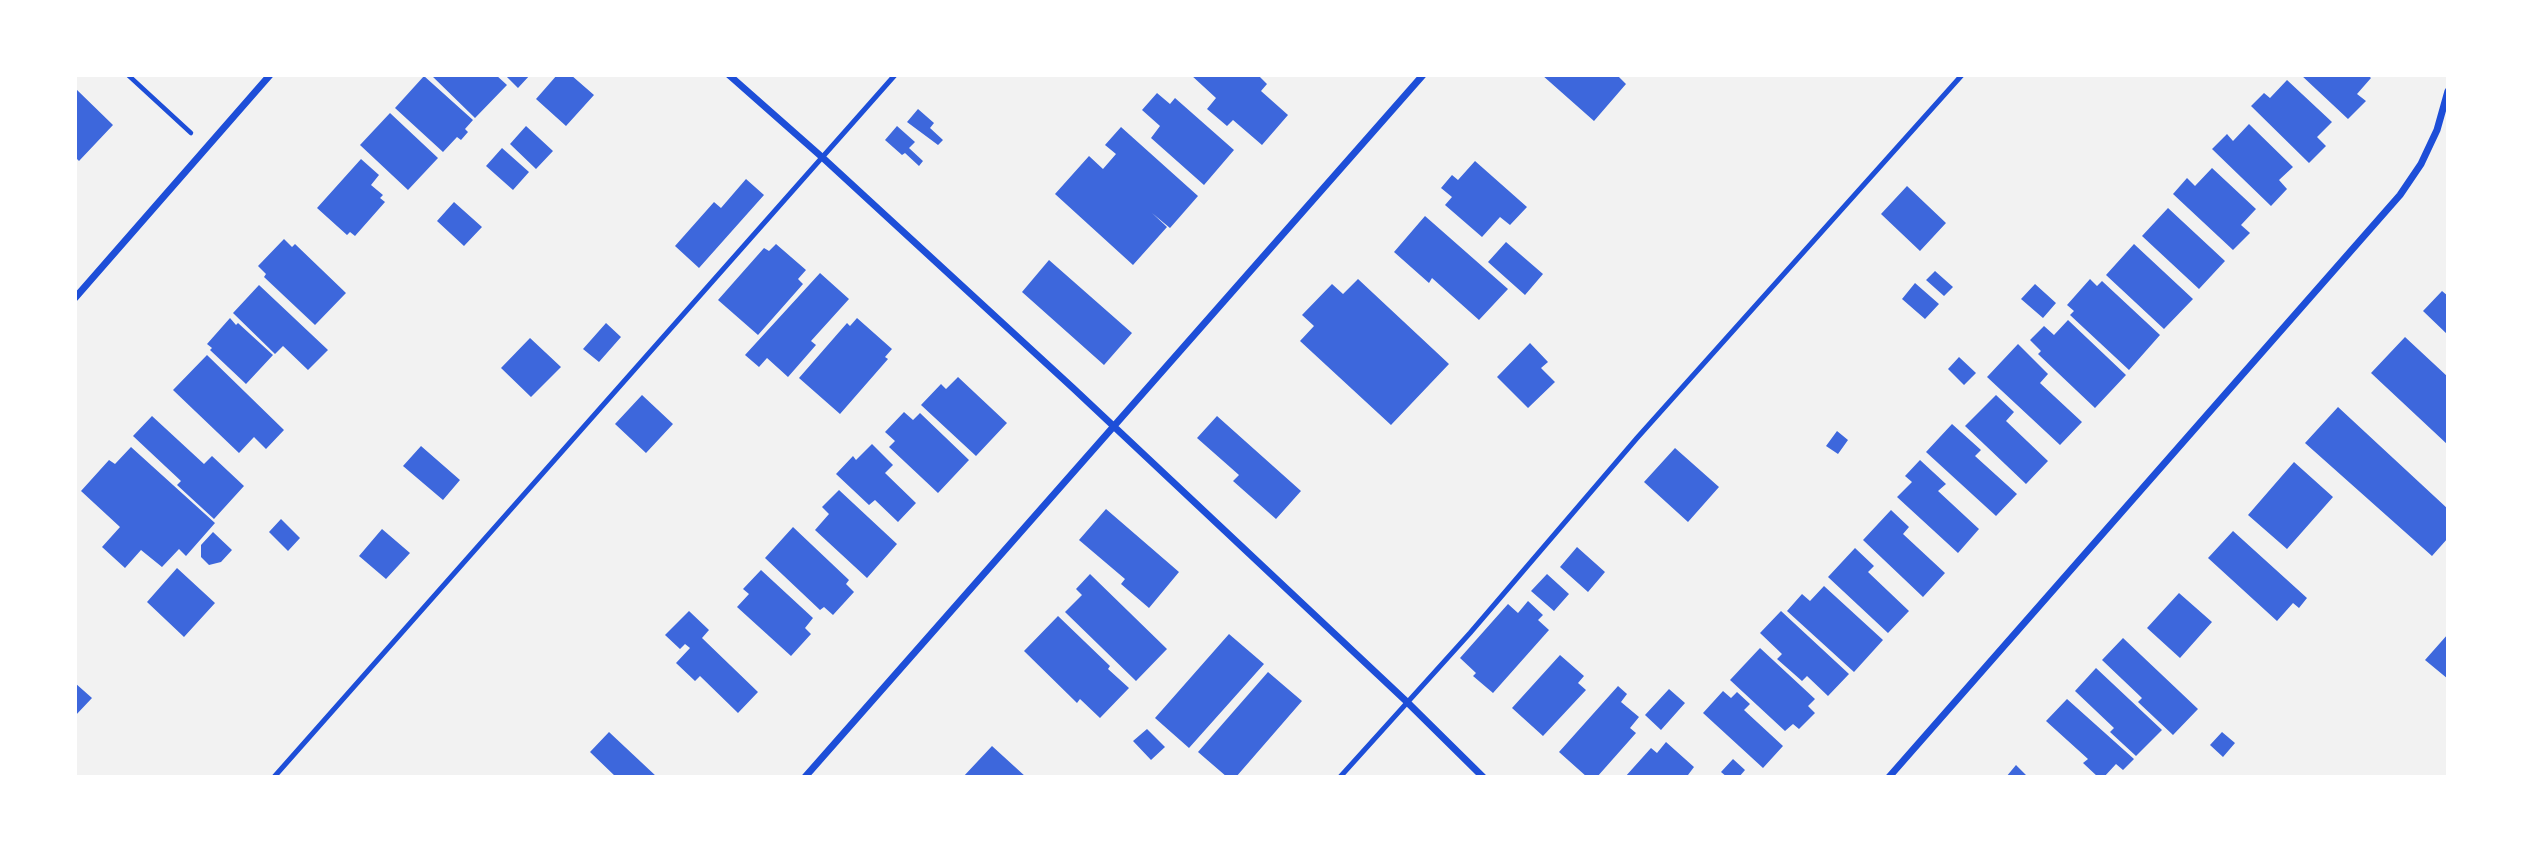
<!DOCTYPE html>
<html>
<head>
<meta charset="utf-8">
<style>
	body { margin:0 }
	#map { position:relative; width:2523px; height:852px; overflow:hidden; background:#f2f2f2; font-family:Signika,sans-serif }
	canvas { display:block }
	.frame { position:absolute; inset:0; border:77px solid #fff; pointer-events:none }
</style>
</head>
<body>
<div id="map">
<canvas width="2523" height="852"></canvas>
<div class="frame"></div>
</div>
<script>
const g = document.querySelector('canvas').getContext('2d');
g.lineJoin = 'round';
function fill(path, color) { g.fillStyle = color; g.fill(path, 'evenodd'); }
const shape = rows => new Path2D(rows.map(r => 'M' + r).join(''));
function strokePath(path, color, width, dash) { g.strokeStyle = color; g.lineWidth = width; g.lineCap = dash ? 'butt' : 'round'; g.setLineDash(dash || []); g.stroke(path); }
const building = shape([
	[431,75,496,75,507,85,475,118],
	[505,75,530,75,518,88],
	[557,75,571,75,594,95,566,126,536,99],
	[1191,75,1258,75,1267,84,1261,91,1288,115,1262,145,1233,120,1227,126,1207,109,1216,98],
	[1542,75,1617,75,1626,84,1594,121],
	[2301,75,2368,75,2371,78,2357,94,2366,101,2348,119],
	[424,76,473,120,465,129,468,132,461,140,457,137,443,152,395,108],
	[2287,80,2332,122,2317,137,2326,146,2309,163,2251,106,2264,93,2270,98],
	[75,88,113,125,79,161,75,157],
	[1157,93,1170,104,1175,98,1234,150,1204,185,1151,138,1160,126,1142,110],
	[918,109,934,123,930,128,943,140,938,145,907,122],
	[390,113,438,158,408,190,360,145],
	[2249,124,2293,167,2279,180,2287,189,2271,206,2212,149,2227,134,2233,141],
	[526,126,553,151,536,169,510,144],
	[897,126,915,142,909,148,923,161,919,166,905,153,902,155,885,140],
	[1121,127,1198,196,1170,228,1152,213,1167,227,1133,265,1055,194,1089,156,1103,169,1116,154,1105,145],
	[502,148,529,172,513,190,486,166],
	[361,159,379,175,371,185,383,195,380,198,385,202,355,236,350,232,347,235,317,208],
	[1475,161,1527,207,1510,225,1500,217,1482,237,1445,205,1452,197,1441,188,1452,175,1458,180],
	[2212,168,2256,209,2241,225,2250,233,2233,250,2173,194,2187,178,2195,186],
	[746,179,764,195,699,268,675,246,714,202,721,208],
	[1907,186,1946,223,1920,251,1881,214],
	[454,202,482,227,464,246,437,221],
	[2168,208,2225,261,2199,289,2142,236],
	[1425,216,1508,289,1479,320,1432,278,1429,283,1394,252],
	[284,239,292,247,295,244,346,293,315,325,264,277,266,274,258,266],
	[1506,242,1543,274,1525,295,1488,262],
	[776,244,806,270,798,279,803,284,758,335,718,300,764,248,769,251],
	[2134,244,2193,299,2164,329,2106,275],
	[1049,260,1132,333,1104,365,1022,292],
	[1935,271,1953,287,1944,296,1926,280],
	[820,273,849,299,811,341,816,345,788,377,767,358,759,367,745,355],
	[1358,279,1449,364,1391,425,1300,341,1314,326,1302,315,1332,284,1343,294],
	[2090,279,2097,286,2102,281,2160,335,2129,370,2070,315,2074,311,2067,305],
	[1915,283,1939,304,1925,319,1902,299],
	[2035,284,2056,303,2043,318,2021,299],
	[259,285,328,350,308,370,283,346,275,354,233,313],
	[2442,291,2448,296,2448,335,2423,311],
	[230,318,236,325,238,323,273,355,246,384,210,350,212,348,207,344],
	[857,318,892,349,885,357,888,359,840,414,799,378,847,323,850,326],
	[2068,320,2126,375,2095,408,2038,354,2041,351,2030,340,2044,326,2054,335],
	[606,323,621,337,599,362,583,349],
	[2405,337,2448,377,2448,445,2371,373],
	[530,338,561,367,531,397,501,368],
	[1530,343,1548,362,1541,368,1555,382,1528,408,1497,377],
	[2018,344,2048,374,2040,383,2082,422,2060,445,1987,377],
	[207,355,284,430,266,449,254,437,239,453,173,390],
	[1959,357,1976,373,1964,385,1948,369],
	[958,377,1007,423,976,456,921,405,941,384,946,389],
	[642,395,673,424,646,453,615,424],
	[1996,395,2014,412,2006,421,2048,461,2026,484,1965,426],
	[2338,407,2448,509,2448,538,2432,556,2305,443],
	[904,412,913,420,920,413,969,460,938,493,889,447,895,441,885,432],
	[152,416,204,464,212,456,244,486,214,519,177,485,181,481,133,436],
	[1217,416,1301,491,1276,519,1233,481,1239,475,1197,438],
	[1952,424,1981,450,1975,456,2017,494,1996,516,1926,452],
	[1837,431,1848,440,1838,454,1826,446],
	[872,444,893,465,885,473,916,503,898,522,875,500,869,505,836,474,853,456,856,460],
	[421,446,460,480,443,500,403,466],
	[131,447,215,523,186,556,179,549,162,567,141,550,125,568,102,547,120,527,81,491,109,460,115,464],
	[1675,448,1719,487,1688,522,1644,482],
	[1920,460,1946,484,1938,491,1979,529,1958,553,1897,497,1912,482,1905,476],
	[2294,462,2333,497,2287,549,2248,515],
	[839,490,897,544,867,578,815,530,829,514,822,507],
	[1106,509,1179,572,1149,608,1121,584,1125,579,1079,540],
	[1891,510,1909,527,1903,534,1945,573,1923,597,1863,540],
	[281,519,300,538,288,551,269,532],
	[793,527,849,580,846,584,854,592,833,615,824,607,820,610,765,558],
	[382,529,410,553,386,579,359,556],
	[2233,531,2307,598,2299,608,2293,603,2277,621,2208,558],
	[213,532,232,550,221,562,209,565,201,557,201,545],
	[1577,547,1605,572,1588,592,1560,567],
	[1855,548,1874,566,1868,572,1909,611,1888,633,1828,577],
	[177,568,215,603,184,637,147,602],
	[761,570,813,618,805,628,811,634,791,656,737,607,749,594,743,589],
	[1090,574,1167,649,1136,681,1065,612,1082,595,1076,589],
	[1547,574,1569,594,1554,611,1531,591],
	[1824,586,1883,640,1854,672,1787,611,1802,594,1810,601],
	[2179,593,2212,622,2180,658,2147,628],
	[1528,601,1543,615,1538,620,1549,630,1493,693,1473,676,1476,673,1460,658,1508,604,1518,613],
	[689,611,709,630,702,638,758,692,738,713,700,676,695,681,676,663,690,648,685,644,680,649,665,635],
	[1781,611,1849,674,1828,696,1807,676,1802,681,1777,659,1782,654,1760,633],
	[1058,616,1110,666,1108,669,1129,688,1100,718,1080,699,1077,703,1024,651],
	[1229,634,1264,664,1189,748,1155,718],
	[2448,634,2448,679,2425,660],
	[2123,638,2198,709,2173,735,2138,702,2142,698,2102,660],
	[1760,648,1815,699,1808,706,1815,713,1799,729,1793,724,1785,731,1730,680],
	[1560,655,1584,676,1578,683,1586,690,1543,736,1512,708],
	[2096,668,2162,730,2136,756,2110,732,2114,728,2075,691],
	[1268,672,1302,701,1236,777,1227,777,1198,752],
	[75,683,92,698,75,716],
	[1618,686,1627,694,1621,702,1639,717,1630,728,1636,733,1597,777,1587,777,1559,752],
	[1669,689,1685,703,1661,730,1645,715],
	[1723,691,1731,698,1737,692,1750,704,1744,710,1783,746,1763,768,1703,713],
	[2067,699,2134,759,2123,770,2116,764,2104,777,2098,777,2083,763,2088,759,2046,721],
	[1147,729,1165,747,1151,760,1133,741],
	[609,732,657,777,616,777,590,752],
	[2222,732,2235,743,2223,757,2210,745],
	[1666,742,1694,767,1688,775,1690,777,1625,777,1651,748,1657,753],
	[992,746,1026,777,963,777],
	[1733,759,1745,770,1739,777,1727,777,1721,772],
	[2016,765,2028,777,2006,777]
]);
const path = shape([
	[128,75,191,133]
]);
const service = shape([
	[274,777,895,75],
	[1340,777,1470,633,1637,438,1962,75]
]);
const minor = shape([
	[729,75,823,158,1073,388,1406,701,1483,777],
	[75,298,270,75],
	[805,777,1423,75],
	[1889,777,2400,195,2421,164,2437,130,2448,91]
]);
fill(building, '#3d67dc');
strokePath(path, '#1d4ed8', 4.5);
strokePath(service, '#1d4ed8', 5);
strokePath(minor, '#1d4ed8', 7);
</script>
</body>
</html>
